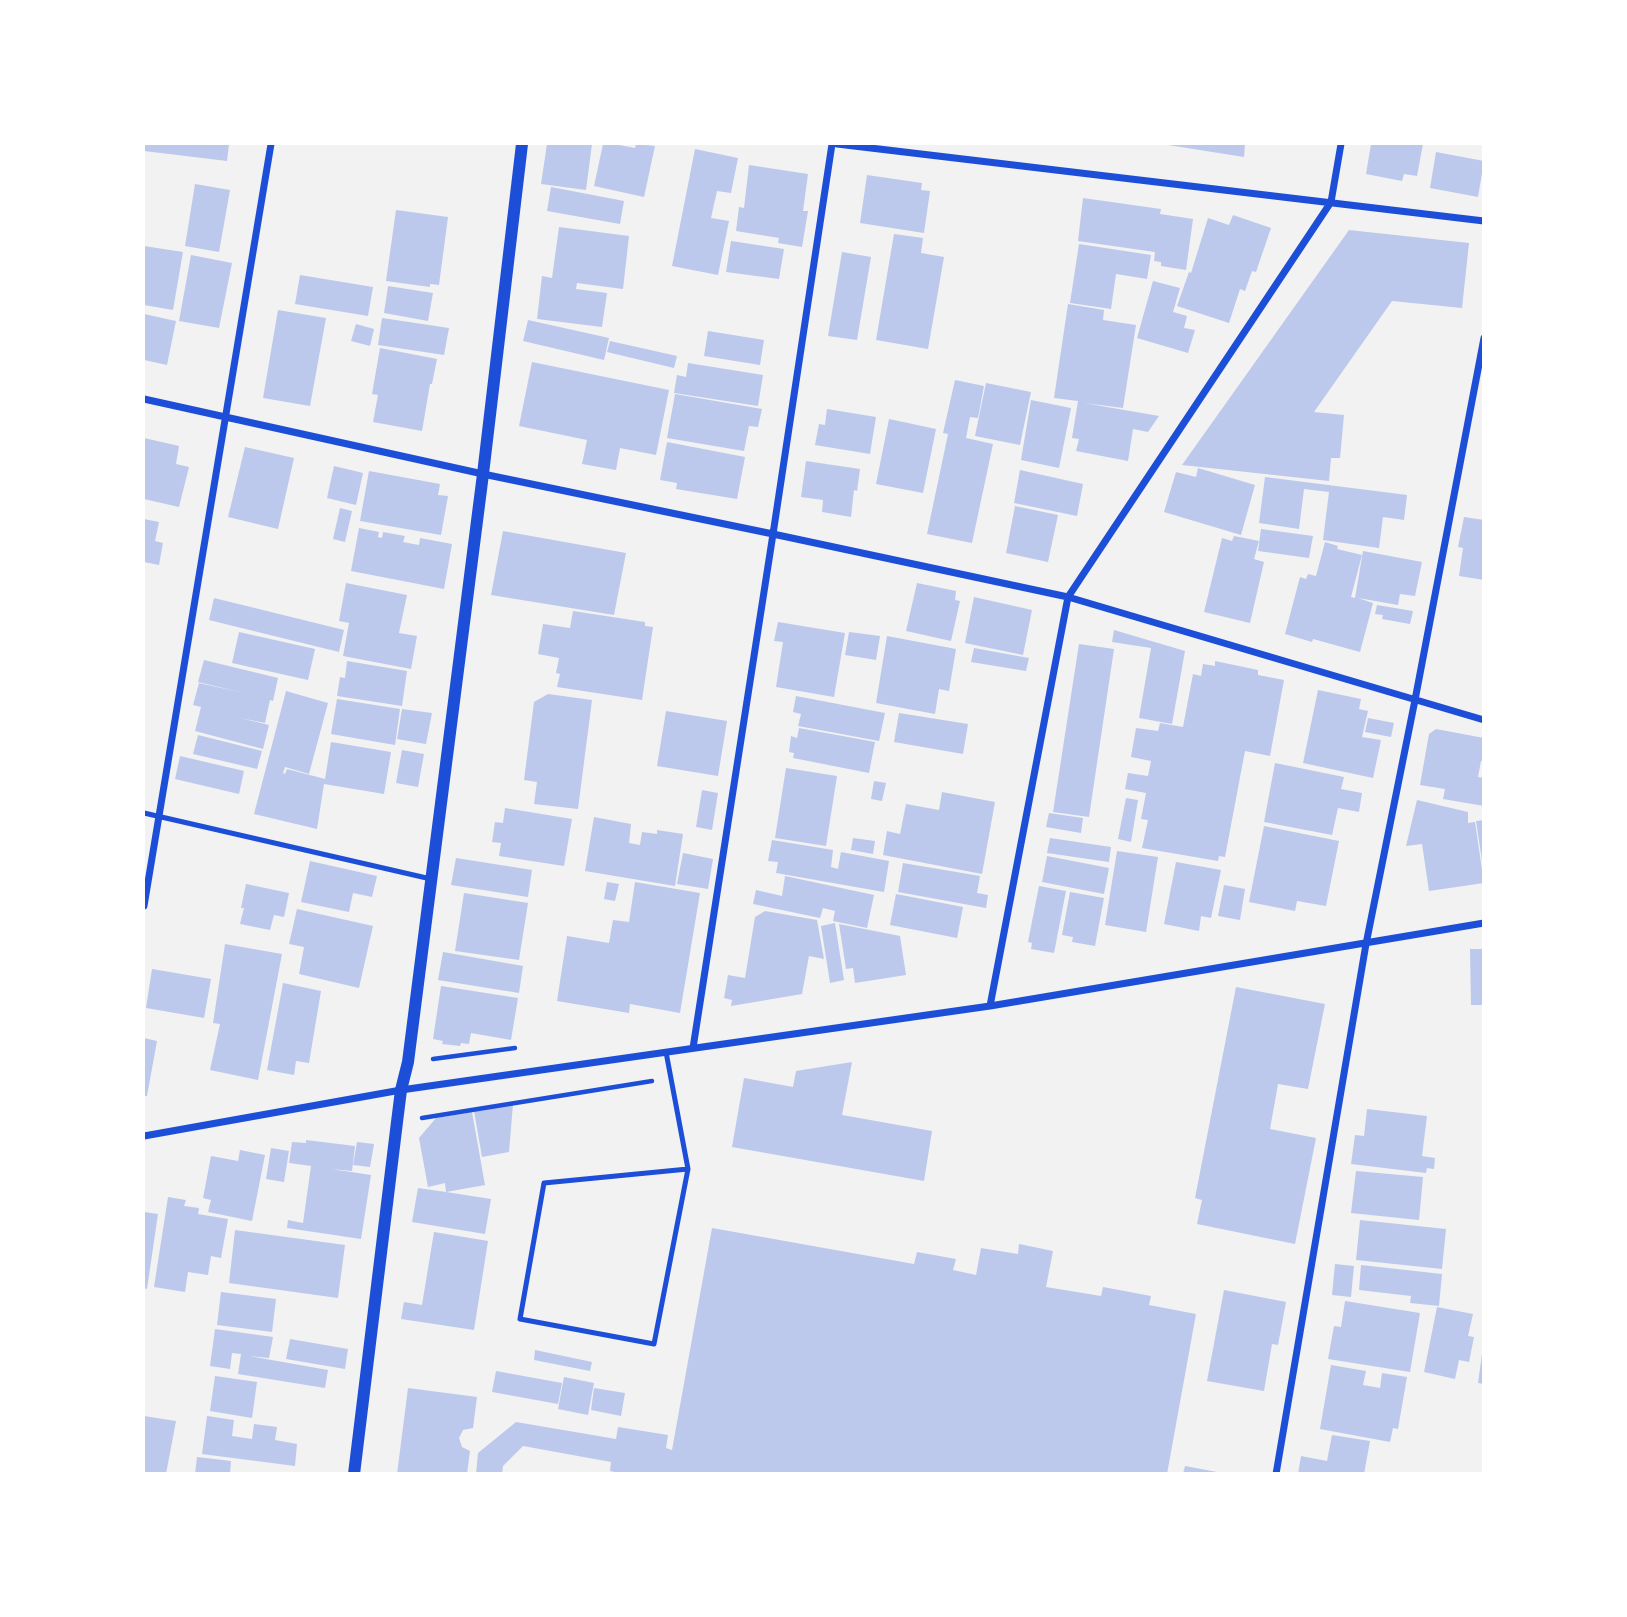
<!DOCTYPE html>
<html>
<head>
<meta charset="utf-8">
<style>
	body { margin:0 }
	#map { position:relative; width:1627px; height:1617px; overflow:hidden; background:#f2f2f2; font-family:"Work Sans",sans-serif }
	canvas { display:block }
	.frame { position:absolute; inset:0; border:145px solid #fff; pointer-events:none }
</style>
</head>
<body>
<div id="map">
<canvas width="1627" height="1617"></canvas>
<div class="frame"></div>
</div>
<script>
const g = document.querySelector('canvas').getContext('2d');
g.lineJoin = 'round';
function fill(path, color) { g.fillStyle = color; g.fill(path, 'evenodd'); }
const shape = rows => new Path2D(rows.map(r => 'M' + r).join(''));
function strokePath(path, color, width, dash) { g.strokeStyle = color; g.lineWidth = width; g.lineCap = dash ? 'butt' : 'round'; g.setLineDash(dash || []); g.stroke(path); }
const building = shape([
	[144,144,229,144,227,161,144,151],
	[547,144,592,144,586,190,541,184],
	[603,144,614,144,635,148,636,144,655,146,644,197,594,186],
	[1168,144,1245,144,1244,157,1168,145],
	[1371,144,1423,144,1417,176,1404,174,1402,181,1366,174],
	[695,149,738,158,731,193,717,191,711,218,729,221,718,275,672,266],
	[1436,152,1484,161,1478,197,1430,188],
	[749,165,808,174,803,211,808,211,802,247,778,243,779,238,736,231,739,207,744,208],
	[867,175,922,183,921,190,930,191,924,233,860,223],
	[195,184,230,190,219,252,185,246],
	[551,187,624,201,620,224,547,211],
	[1083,198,1161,209,1160,214,1193,219,1186,270,1161,266,1161,262,1154,261,1155,252,1078,241],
	[396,210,448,217,439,285,430,284,430,287,386,281],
	[1233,215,1271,228,1256,272,1252,271,1245,291,1240,289,1229,323,1177,306,1189,272,1191,273,1208,218,1229,225],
	[559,227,629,236,623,289,577,283,576,289,607,293,602,327,537,319,542,276,552,278],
	[1349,230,1469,243,1462,308,1392,301,1314,412,1344,415,1340,458,1331,458,1329,481,1182,465],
	[894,234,923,238,921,253,944,257,928,349,876,340],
	[731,241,784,249,779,279,726,272],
	[1079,244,1151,255,1147,279,1116,274,1111,309,1070,303],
	[144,246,183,252,173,310,144,305],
	[842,252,871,257,857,340,828,336],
	[191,255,232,263,219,328,179,321],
	[300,275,373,287,368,316,295,304],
	[1153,281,1180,288,1173,312,1187,316,1184,328,1195,330,1188,353,1137,338],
	[388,286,433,293,428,321,384,313],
	[1068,304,1104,310,1103,320,1136,325,1123,408,1084,403,1159,416,1148,432,1133,429,1128,461,1076,451,1079,439,1072,438,1078,401,1054,398],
	[278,310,326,318,310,406,263,398],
	[144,314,176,321,167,365,144,360],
	[382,318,449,328,444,355,378,345],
	[528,320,609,338,604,360,523,341],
	[356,324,374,329,370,346,351,341],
	[708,331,764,340,760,365,704,356],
	[610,341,677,356,674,368,607,352],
	[380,348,437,359,432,384,430,384,422,431,373,422,378,395,372,394],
	[532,362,669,390,656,455,620,448,616,470,582,464,587,440,519,426],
	[688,363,763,375,758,406,674,393,677,375,686,377],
	[955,380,984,386,978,418,970,417,966,438,993,444,972,543,927,534,948,434,943,433],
	[986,383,1031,392,1020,445,975,436],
	[675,394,762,409,758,427,749,426,744,451,667,438],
	[1031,400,1071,408,1059,468,1021,460],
	[827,409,876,417,870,454,815,445,819,424,825,425],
	[889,419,936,429,923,493,876,484],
	[144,438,179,446,176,464,189,467,179,507,144,499],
	[667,442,745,457,737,499,676,489,677,483,660,480],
	[245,447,294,458,278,529,228,517],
	[806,461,860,469,857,491,854,490,851,517,822,512,823,500,801,497],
	[334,466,363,473,356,505,327,498],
	[1198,468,1255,485,1241,535,1164,512,1176,472,1196,477],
	[1020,470,1083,484,1077,516,1014,503],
	[369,471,440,484,438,495,448,496,441,535,360,521],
	[1265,477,1407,495,1404,520,1383,517,1379,548,1323,540,1329,492,1304,489,1299,529,1259,523],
	[1015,506,1058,515,1048,562,1006,553],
	[340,508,352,511,345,542,333,539],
	[1464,517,1484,520,1484,580,1459,576,1463,548,1458,547],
	[144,519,159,522,155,541,163,543,159,565,144,562],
	[359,528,379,532,378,537,382,538,383,532,405,536,403,542,419,545,420,538,452,544,444,589,351,571],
	[1261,529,1313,536,1309,558,1258,551],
	[503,531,626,553,614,615,491,595],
	[1234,536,1259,541,1254,559,1264,562,1250,623,1204,612,1222,538,1232,541],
	[1325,542,1338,546,1337,549,1362,555,1351,597,1355,598,1363,551,1422,562,1415,596,1400,594,1398,605,1358,598,1373,603,1360,652,1313,639,1312,642,1285,634,1300,577,1306,579,1308,574,1316,576],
	[346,583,407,595,399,633,417,636,411,669,343,656,349,623,339,621],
	[917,583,956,591,955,600,960,601,951,641,906,631],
	[974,597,1032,610,1023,655,965,643],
	[214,598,344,630,339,652,209,620],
	[1377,605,1413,611,1410,624,1382,619,1383,615,1375,614],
	[573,611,645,622,645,626,653,627,642,700,557,687,560,674,556,673,559,658,538,654,543,624,570,628],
	[778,622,845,633,834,697,776,687,783,642,774,641],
	[1114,630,1185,651,1172,724,1139,718,1151,648,1112,642],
	[239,632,315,649,308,680,232,663],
	[849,632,880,636,876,660,845,655],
	[887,636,956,649,949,691,939,689,935,714,876,703],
	[1079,644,1114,649,1089,817,1053,812],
	[974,648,1029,658,1026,671,971,662],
	[204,660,278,678,273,701,270,700,265,723,240,718,269,725,263,749,195,731,201,707,193,705,199,683,244,693,198,682],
	[347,661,407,671,402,706,337,696,340,677,345,678],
	[1215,661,1258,670,1258,675,1284,680,1270,756,1245,751,1225,857,1219,856,1218,861,1142,848,1148,820,1141,819,1146,793,1125,789,1128,773,1148,776,1151,761,1131,757,1136,728,1158,731,1160,723,1183,727,1193,674,1201,676,1203,664,1215,666],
	[1318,690,1361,699,1359,709,1368,711,1362,737,1381,740,1373,778,1303,763],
	[286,691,328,703,309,774,285,767,283,773,285,774,287,769,325,779,331,742,391,752,384,794,324,784,317,829,254,814],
	[548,694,592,700,578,809,534,804,537,782,524,780,534,702],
	[796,696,885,713,879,741,798,726,801,714,793,712],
	[337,699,400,709,395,745,331,734],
	[402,709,432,713,426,744,397,739],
	[666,711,727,721,718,776,657,766],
	[899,713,968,724,963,754,894,742],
	[1368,718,1394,723,1391,737,1365,732],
	[799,728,875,742,869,773,793,758,794,753,789,752,791,736,797,738],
	[1436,729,1484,738,1484,761,1481,761,1478,777,1484,778,1484,806,1443,799,1445,789,1420,785,1429,734],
	[198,735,262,751,257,769,193,754],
	[402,750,424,754,418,787,396,783],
	[180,756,244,771,239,794,175,779],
	[1275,763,1344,777,1341,789,1362,793,1359,812,1338,808,1332,835,1264,822],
	[786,768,837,776,826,846,775,838],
	[874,781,886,783,882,801,871,799],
	[702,790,718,793,712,830,696,827],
	[942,792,995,802,982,874,883,855,887,831,900,834,906,804,939,810],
	[1126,798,1138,800,1131,842,1118,839],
	[1417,800,1468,812,1468,823,1475,822,1484,883,1429,891,1422,844,1406,846],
	[505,808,572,819,564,866,499,856,501,843,492,842,495,822,503,823],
	[1049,813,1083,818,1081,833,1046,827],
	[594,817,631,824,629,843,640,845,642,832,657,834,657,830,683,834,675,886,585,871],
	[1484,820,1484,861,1482,861,1476,821],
	[1264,826,1339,841,1326,906,1297,901,1295,911,1249,902],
	[853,838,875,841,873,854,851,850],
	[1050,838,1111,847,1109,862,1047,853],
	[772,840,833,850,831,867,838,869,841,852,889,861,884,892,776,873,778,862,768,861],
	[1117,851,1158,857,1146,932,1105,925],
	[683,853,713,859,708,889,677,884],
	[1047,856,1109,868,1104,894,1042,882],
	[456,858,532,870,528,897,451,885],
	[310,861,377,876,372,897,353,893,349,912,301,902],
	[1176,862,1221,870,1211,918,1201,916,1199,931,1164,924],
	[903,863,980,876,977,893,988,895,986,908,898,892],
	[785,876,874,895,867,928,833,921,835,911,823,908,820,918,753,904,756,890,782,896],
	[607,882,619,884,615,901,604,899],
	[635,882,700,893,680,1013,630,1004,629,1013,557,1001,567,936,609,943,613,920,629,922],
	[246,884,289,893,284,917,274,915,270,930,240,924,244,908,241,908],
	[1224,885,1245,889,1240,920,1218,916],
	[1039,886,1066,891,1054,953,1031,949,1032,943,1028,942],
	[1070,892,1104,898,1095,946,1072,942,1073,937,1062,935],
	[464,893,528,903,519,960,455,951],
	[896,894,963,907,957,938,890,925],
	[297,909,373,926,359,988,299,974,304,947,289,944],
	[765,911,817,920,824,959,809,956,802,994,731,1006,732,1000,724,998,728,975,745,978,755,917],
	[835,923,844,980,830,983,821,926],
	[839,924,900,936,906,975,855,983,853,968,846,969],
	[225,944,282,954,258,1080,210,1070,220,1024,213,1023],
	[1470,949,1484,949,1484,1005,1471,1005],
	[443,952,523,966,519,993,438,980],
	[152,969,211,979,204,1018,146,1008],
	[283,983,321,991,309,1063,296,1061,294,1075,267,1070],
	[441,986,518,998,511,1040,471,1033,469,1044,461,1043,460,1046,442,1044,443,1041,433,1039],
	[1236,987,1325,1004,1308,1089,1278,1084,1270,1129,1316,1138,1295,1244,1197,1224,1202,1200,1195,1198],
	[144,1038,157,1041,147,1096,144,1096],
	[852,1062,842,1115,932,1131,924,1181,732,1147,744,1078,793,1087,796,1071],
	[513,1104,509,1152,482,1157,474,1111],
	[1367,1109,1427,1116,1422,1156,1435,1158,1434,1169,1427,1168,1426,1173,1351,1164,1355,1135,1364,1136],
	[472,1112,485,1185,446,1192,491,1199,485,1234,412,1222,418,1188,446,1192,445,1183,428,1187,419,1138,436,1118],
	[306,1140,355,1146,352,1171,331,1169,371,1175,361,1239,287,1228,288,1220,303,1223,311,1166,289,1163,292,1142,306,1143],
	[357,1142,374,1144,370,1167,353,1165],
	[271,1148,289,1151,284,1182,266,1179],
	[240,1150,265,1155,252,1221,208,1212,211,1200,203,1198,211,1156,238,1161],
	[1356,1171,1423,1177,1419,1220,1351,1213],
	[168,1197,186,1200,184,1206,199,1208,198,1214,228,1219,221,1258,211,1256,208,1275,188,1272,185,1292,154,1287],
	[144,1212,158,1214,147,1289,144,1288],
	[1360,1220,1446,1229,1442,1269,1356,1260],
	[712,1228,914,1264,917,1252,956,1259,953,1270,976,1275,981,1248,1018,1254,1019,1244,1053,1251,1046,1287,1101,1296,1103,1287,1151,1296,1149,1305,1196,1314,1167,1474,624,1474,610,1471,611,1462,523,1446,503,1466,502,1474,476,1474,478,1453,516,1422,616,1439,618,1427,668,1435,666,1448,672,1450],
	[235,1230,345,1245,338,1298,229,1283],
	[434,1232,488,1241,474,1330,401,1319,404,1302,422,1305],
	[1335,1264,1354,1266,1351,1297,1332,1295],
	[1361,1265,1442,1274,1439,1306,1410,1303,1411,1296,1359,1290],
	[1224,1290,1286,1302,1278,1345,1272,1344,1264,1391,1207,1381],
	[221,1292,276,1299,272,1332,217,1325],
	[1345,1301,1420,1313,1410,1372,1328,1359,1334,1326,1341,1327],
	[1437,1307,1473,1314,1468,1336,1474,1337,1469,1362,1459,1360,1455,1379,1424,1372],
	[215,1329,273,1337,269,1358,249,1356,328,1370,325,1388,238,1374,241,1354,232,1353,230,1369,210,1366],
	[290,1339,348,1349,345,1369,286,1359],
	[535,1350,592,1362,590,1371,534,1360],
	[1482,1354,1484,1354,1484,1384,1478,1383],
	[1331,1365,1366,1371,1363,1385,1380,1388,1382,1373,1407,1377,1398,1429,1393,1428,1390,1442,1320,1429],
	[496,1371,562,1383,558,1404,492,1392],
	[215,1376,257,1382,252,1418,210,1411],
	[564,1377,594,1383,588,1415,558,1409],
	[408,1388,477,1397,473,1428,463,1430,459,1438,462,1447,470,1451,467,1474,397,1474],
	[594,1388,625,1393,621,1416,591,1410],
	[144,1416,176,1421,166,1474,144,1474],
	[207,1416,234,1420,232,1436,252,1439,254,1424,277,1427,275,1440,297,1444,295,1466,202,1454],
	[1332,1435,1370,1441,1364,1474,1298,1474,1301,1456,1327,1461],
	[197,1457,231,1461,230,1474,195,1474],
	[1185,1466,1217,1472,1216,1474,1183,1474]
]);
const path = shape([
	[433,1059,515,1048],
	[422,1118,652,1081]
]);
const service = shape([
	[144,813,431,879],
	[666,1052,688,1169,654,1344,520,1319,544,1183,688,1169]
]);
const minor = shape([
	[837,144,1484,221],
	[144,399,483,474,773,534,1068,597,1484,720],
	[144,906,271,144],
	[990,1006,1068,597,1331,202,1341,144],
	[693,1048,773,534,832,144],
	[144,1136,401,1090,990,1006,1484,923],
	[1276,1474,1366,944,1415,700,1484,338]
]);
const tertiary = shape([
	[354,1474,397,1122,401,1090,408,1062,483,474,522,144]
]);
fill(building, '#bdc9ec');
strokePath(path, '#1d4ed8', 4.5);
strokePath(service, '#1d4ed8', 5);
strokePath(minor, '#1d4ed8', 7);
strokePath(tertiary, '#1d4ed8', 12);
</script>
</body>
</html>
